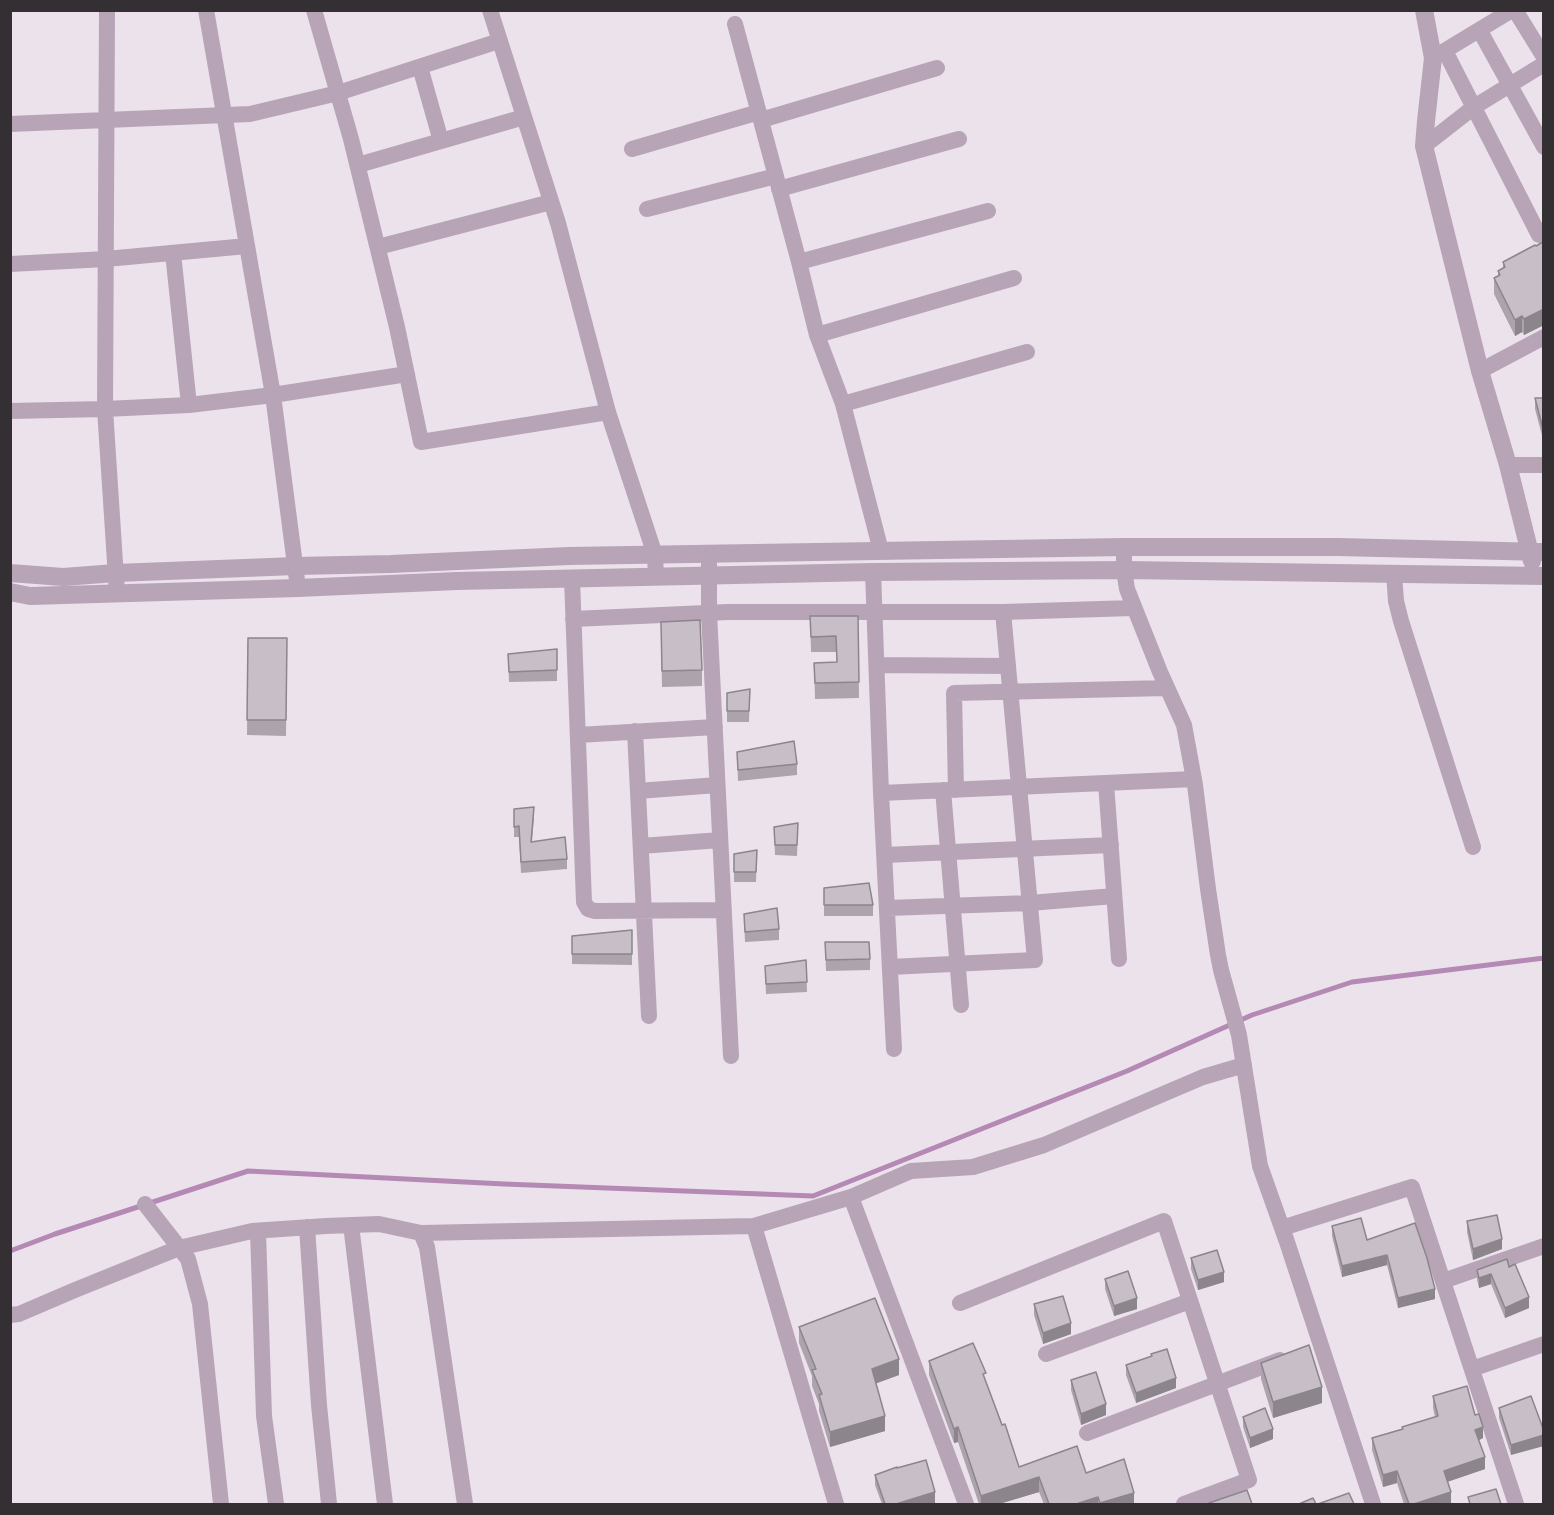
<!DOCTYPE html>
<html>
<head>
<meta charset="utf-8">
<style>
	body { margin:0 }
	#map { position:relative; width:1554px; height:1515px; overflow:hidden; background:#ece2ec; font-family:"Sofia Sans Condensed",sans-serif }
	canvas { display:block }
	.frame { position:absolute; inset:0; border:12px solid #332f32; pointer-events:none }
</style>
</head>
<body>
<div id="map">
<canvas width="1554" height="1515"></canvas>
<div class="frame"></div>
</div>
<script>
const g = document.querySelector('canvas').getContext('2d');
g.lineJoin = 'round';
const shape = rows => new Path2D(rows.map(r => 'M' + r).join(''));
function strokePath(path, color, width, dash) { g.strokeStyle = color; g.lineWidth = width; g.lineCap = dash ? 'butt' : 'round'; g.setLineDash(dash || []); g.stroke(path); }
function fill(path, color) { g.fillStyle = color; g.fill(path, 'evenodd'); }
const stream = shape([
	[10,1251,55,1234,248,1171,504,1184,813,1196,1127,1071,1252,1015,1352,982,1544,958]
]);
const minor = shape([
	[107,10,105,409,117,593],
	[206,10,273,395,298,588],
	[314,10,351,139,397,327,421,442,608,412],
	[490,10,558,223,608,412,655,555,656,577],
	[1515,10,1544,57],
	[735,24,799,262,817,335,843,404,881,551],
	[1480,31,1544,147],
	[1445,51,1539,235],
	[1436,56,1512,10],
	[420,67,441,141],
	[761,120,937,68],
	[10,124,250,114,338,93,499,41],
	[1424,146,1474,107,1544,64],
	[632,149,759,112],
	[358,165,524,117],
	[779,189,959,139],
	[647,209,776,176],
	[378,247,551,202],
	[173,253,189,405],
	[799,262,988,211],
	[10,264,106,259,247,246],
	[817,335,1014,278],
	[1480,371,1544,337],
	[843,404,1027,352],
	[10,411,105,409,189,405,273,395,407,374],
	[1508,465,1544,465],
	[1124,547,1124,570,1127,589,1160,672,1184,725,1195,785,1208,889,1218,955,1221,970,1239,1035,1260,1166,1287,1242,1373,1504],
	[709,555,709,613,731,1056],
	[873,572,881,793,894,1049],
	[1394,573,1396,601,1401,621,1473,847],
	[572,579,584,902,588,909,595,911,724,910],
	[573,619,728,612,1003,612,1133,608],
	[877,665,1008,666],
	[635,731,649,1016],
	[578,735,715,727],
	[1106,783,1119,959],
	[943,790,961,1005],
	[956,790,954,693,1167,688],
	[638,791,717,785],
	[881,793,1194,779],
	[641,846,720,840],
	[885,855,1111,845],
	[888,908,1030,903,1114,896],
	[890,967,1035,960,1003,612],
	[851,1197,966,1504],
	[145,1204,188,1259,200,1304,221,1504],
	[351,1225,385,1504],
	[307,1227,319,1405,329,1504],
	[1282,1228,1412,1187,1516,1504],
	[258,1231,264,1416,276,1504],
	[421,1233,427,1247,465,1504],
	[1443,1281,1544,1246],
	[960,1303,1164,1221,1249,1480,1184,1504],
	[10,1315,19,1314,75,1290,179,1248,252,1231,326,1226,379,1224,421,1233,754,1226],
	[1046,1354,1190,1301],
	[1472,1369,1544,1344],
	[1087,1433,1280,1360],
	[836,1504,754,1226,851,1197,911,1171,973,1167,1044,1145,1203,1077,1244,1065]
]);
const tertiary = shape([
	[1424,10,1433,58,1426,121,1424,146,1480,371,1508,465,1532,561],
	[10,573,63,577,116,573,296,566,391,564,569,556,1124,547,1338,547,1544,552],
	[10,592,30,596,298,588,457,581,873,572,1124,570,1544,576]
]);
const wall = shape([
	[1543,242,1544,325,1524,335,1522,332,1515,336,1494,294,1494,278,1498,276,1498,271,1503,268,1503,262],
	[1535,398,1544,398,1544,443,1535,409],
	[810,616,858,616,859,698,815,699,814,663,837,662,836,652,811,652],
	[661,637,702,670,702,686,662,687],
	[248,638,287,638,286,736,247,735],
	[557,649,557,681,509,682,508,654],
	[750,689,749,722,727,722,727,693],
	[737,752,797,764,797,775,738,781],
	[514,809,534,817,532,842,567,859,567,869,521,873,519,837,514,837],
	[798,823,797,856,775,855,774,827],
	[757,850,756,882,734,882,734,854],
	[824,888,873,905,873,916,824,916],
	[744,914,779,929,779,940,745,942],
	[632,930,632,965,572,964,572,936],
	[825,942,870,959,870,970,826,971],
	[806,960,807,992,766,994,765,966],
	[1467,1221,1502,1249,1473,1260,1467,1232],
	[1415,1223,1435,1299,1398,1308,1387,1265,1342,1277,1332,1236,1332,1226,1367,1240],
	[1191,1258,1224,1282,1198,1290,1191,1269],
	[1509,1267,1529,1308,1505,1318,1491,1284,1479,1288,1477,1280,1477,1270],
	[1105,1279,1137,1309,1114,1316,1105,1289],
	[1034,1304,1071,1334,1043,1344,1034,1315],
	[799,1327,899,1375,876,1383,885,1431,830,1447,819,1411,819,1404,812,1386,812,1376,799,1343],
	[1151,1354,1176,1388,1136,1403,1126,1375,1126,1365,1151,1356],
	[929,1361,986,1382,1019,1467,1086,1473,1134,1504,1044,1504,1039,1492,999,1504,979,1504,958,1442,954,1443,929,1375],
	[1261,1363,1322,1403,1273,1418,1261,1379],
	[1071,1380,1106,1415,1081,1425,1071,1390],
	[1433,1396,1475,1415,1483,1438,1479,1440,1485,1469,1447,1482,1451,1504,1404,1504,1397,1483,1383,1487,1372,1450,1372,1438,1402,1429,1402,1427,1435,1417,1433,1408],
	[1499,1408,1544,1431,1511,1455,1499,1418],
	[1243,1417,1273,1439,1250,1448,1243,1427],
	[897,1468,935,1503,929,1504,882,1504,875,1485,875,1475]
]);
const shadedWall = shape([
	[1544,309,1544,325,1524,335,1524,319],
	[1522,316,1522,332,1515,336,1515,320],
	[1502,1239,1502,1249,1473,1260,1473,1249],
	[1387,1255,1387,1265,1342,1277,1342,1266],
	[1224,1272,1224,1282,1198,1290,1198,1280],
	[1491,1274,1491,1284,1479,1288,1479,1278],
	[1435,1289,1435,1299,1398,1308,1398,1298],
	[1529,1297,1529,1308,1505,1318,1505,1308],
	[1137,1298,1137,1309,1114,1316,1114,1306],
	[1071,1323,1071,1334,1043,1344,1043,1333],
	[899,1359,899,1375,872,1385,872,1369],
	[1176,1378,1176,1388,1136,1403,1136,1393],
	[1322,1387,1322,1403,1273,1418,1273,1402],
	[1106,1404,1106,1415,1081,1425,1081,1414],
	[885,1416,885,1431,830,1447,830,1432],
	[958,1427,958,1442,954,1443,954,1429],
	[1483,1427,1483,1438,1475,1442,1475,1430],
	[1273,1429,1273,1439,1250,1448,1250,1438],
	[1544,1435,1544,1446,1511,1455,1511,1445],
	[1485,1457,1485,1469,1444,1483,1444,1471],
	[1397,1471,1397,1483,1383,1487,1383,1475],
	[1039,1477,1039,1492,999,1504,981,1504,981,1496],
	[935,1492,935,1503,929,1504,896,1504],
	[1451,1492,1451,1504,1414,1504],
	[1134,1493,1134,1504,1100,1504,1100,1503],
	[1098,1497,1098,1504,1076,1504]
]);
const building = shape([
	[1543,242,1544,309,1524,319,1522,316,1515,320,1494,278,1500,275,1498,271,1505,267,1503,262,1535,245,1536,246,1543,242],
	[1535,398,1544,398,1544,433,1535,398],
	[810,616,858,616,859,682,815,683,814,663,837,662,836,636,811,637,810,616],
	[700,620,702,670,662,671,661,622,700,620],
	[248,638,287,638,286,720,247,720,248,638],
	[557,649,557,670,509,672,508,654,557,649],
	[750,689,749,711,727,711,727,693,750,689],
	[794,741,797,764,738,770,737,752,794,741],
	[534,807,531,842,565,837,567,859,521,862,519,826,514,827,514,809,534,807],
	[798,823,797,845,775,845,774,827,798,823],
	[757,850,756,872,734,872,734,854,757,850],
	[869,883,873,905,824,905,824,888,869,883],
	[777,908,779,929,745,932,744,914,777,908],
	[632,930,632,954,572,954,572,936,632,930],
	[825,942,869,942,870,959,826,960,825,942],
	[806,960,807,982,766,984,765,966,806,960],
	[1497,1215,1502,1239,1473,1249,1467,1221,1497,1215],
	[1361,1218,1367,1240,1415,1223,1427,1258,1435,1289,1398,1298,1387,1255,1342,1266,1332,1226,1361,1218],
	[1217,1250,1224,1272,1198,1280,1191,1258,1217,1250],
	[1507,1259,1509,1267,1515,1264,1529,1297,1505,1308,1491,1274,1479,1278,1477,1270,1507,1259],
	[1128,1271,1137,1298,1114,1306,1105,1279,1128,1271],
	[1063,1296,1071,1323,1043,1333,1034,1304,1063,1296],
	[875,1298,899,1359,872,1369,885,1416,830,1432,819,1395,822,1394,812,1370,816,1369,799,1327,875,1298],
	[973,1343,986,1373,983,1374,1002,1425,1005,1424,1019,1467,1077,1446,1086,1473,1124,1459,1134,1493,1100,1503,1098,1497,1076,1504,1049,1504,1039,1477,981,1496,958,1427,954,1429,929,1361,973,1343],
	[1309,1345,1322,1387,1273,1402,1261,1363,1309,1345],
	[1167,1349,1176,1378,1136,1393,1126,1365,1152,1356,1151,1354,1167,1349],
	[1096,1372,1106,1404,1081,1414,1071,1380,1096,1372],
	[1467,1386,1475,1415,1479,1414,1483,1427,1475,1430,1485,1457,1444,1471,1451,1492,1414,1504,1409,1504,1397,1471,1383,1475,1372,1438,1403,1429,1402,1427,1438,1416,1433,1396,1467,1386],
	[1531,1396,1544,1431,1544,1435,1511,1445,1499,1408,1531,1396],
	[1265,1408,1273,1429,1250,1438,1243,1417,1265,1408],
	[926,1460,935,1492,896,1504,885,1504,875,1475,897,1467,897,1468,926,1460],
	[1496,1489,1501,1504,1470,1504,1468,1497,1496,1489],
	[1247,1490,1252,1504,1210,1504,1209,1503,1247,1490],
	[1349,1493,1354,1504,1318,1504,1349,1493],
	[1313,1498,1316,1504,1299,1504,1313,1498]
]);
strokePath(stream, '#b489b4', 5);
strokePath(minor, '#b8a4b7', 16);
strokePath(tertiary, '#b8a4b7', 18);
fill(wall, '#aca3ac');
fill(shadedWall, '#8c858c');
fill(building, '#c8bec8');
strokePath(building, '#8c858c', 1.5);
</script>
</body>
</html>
